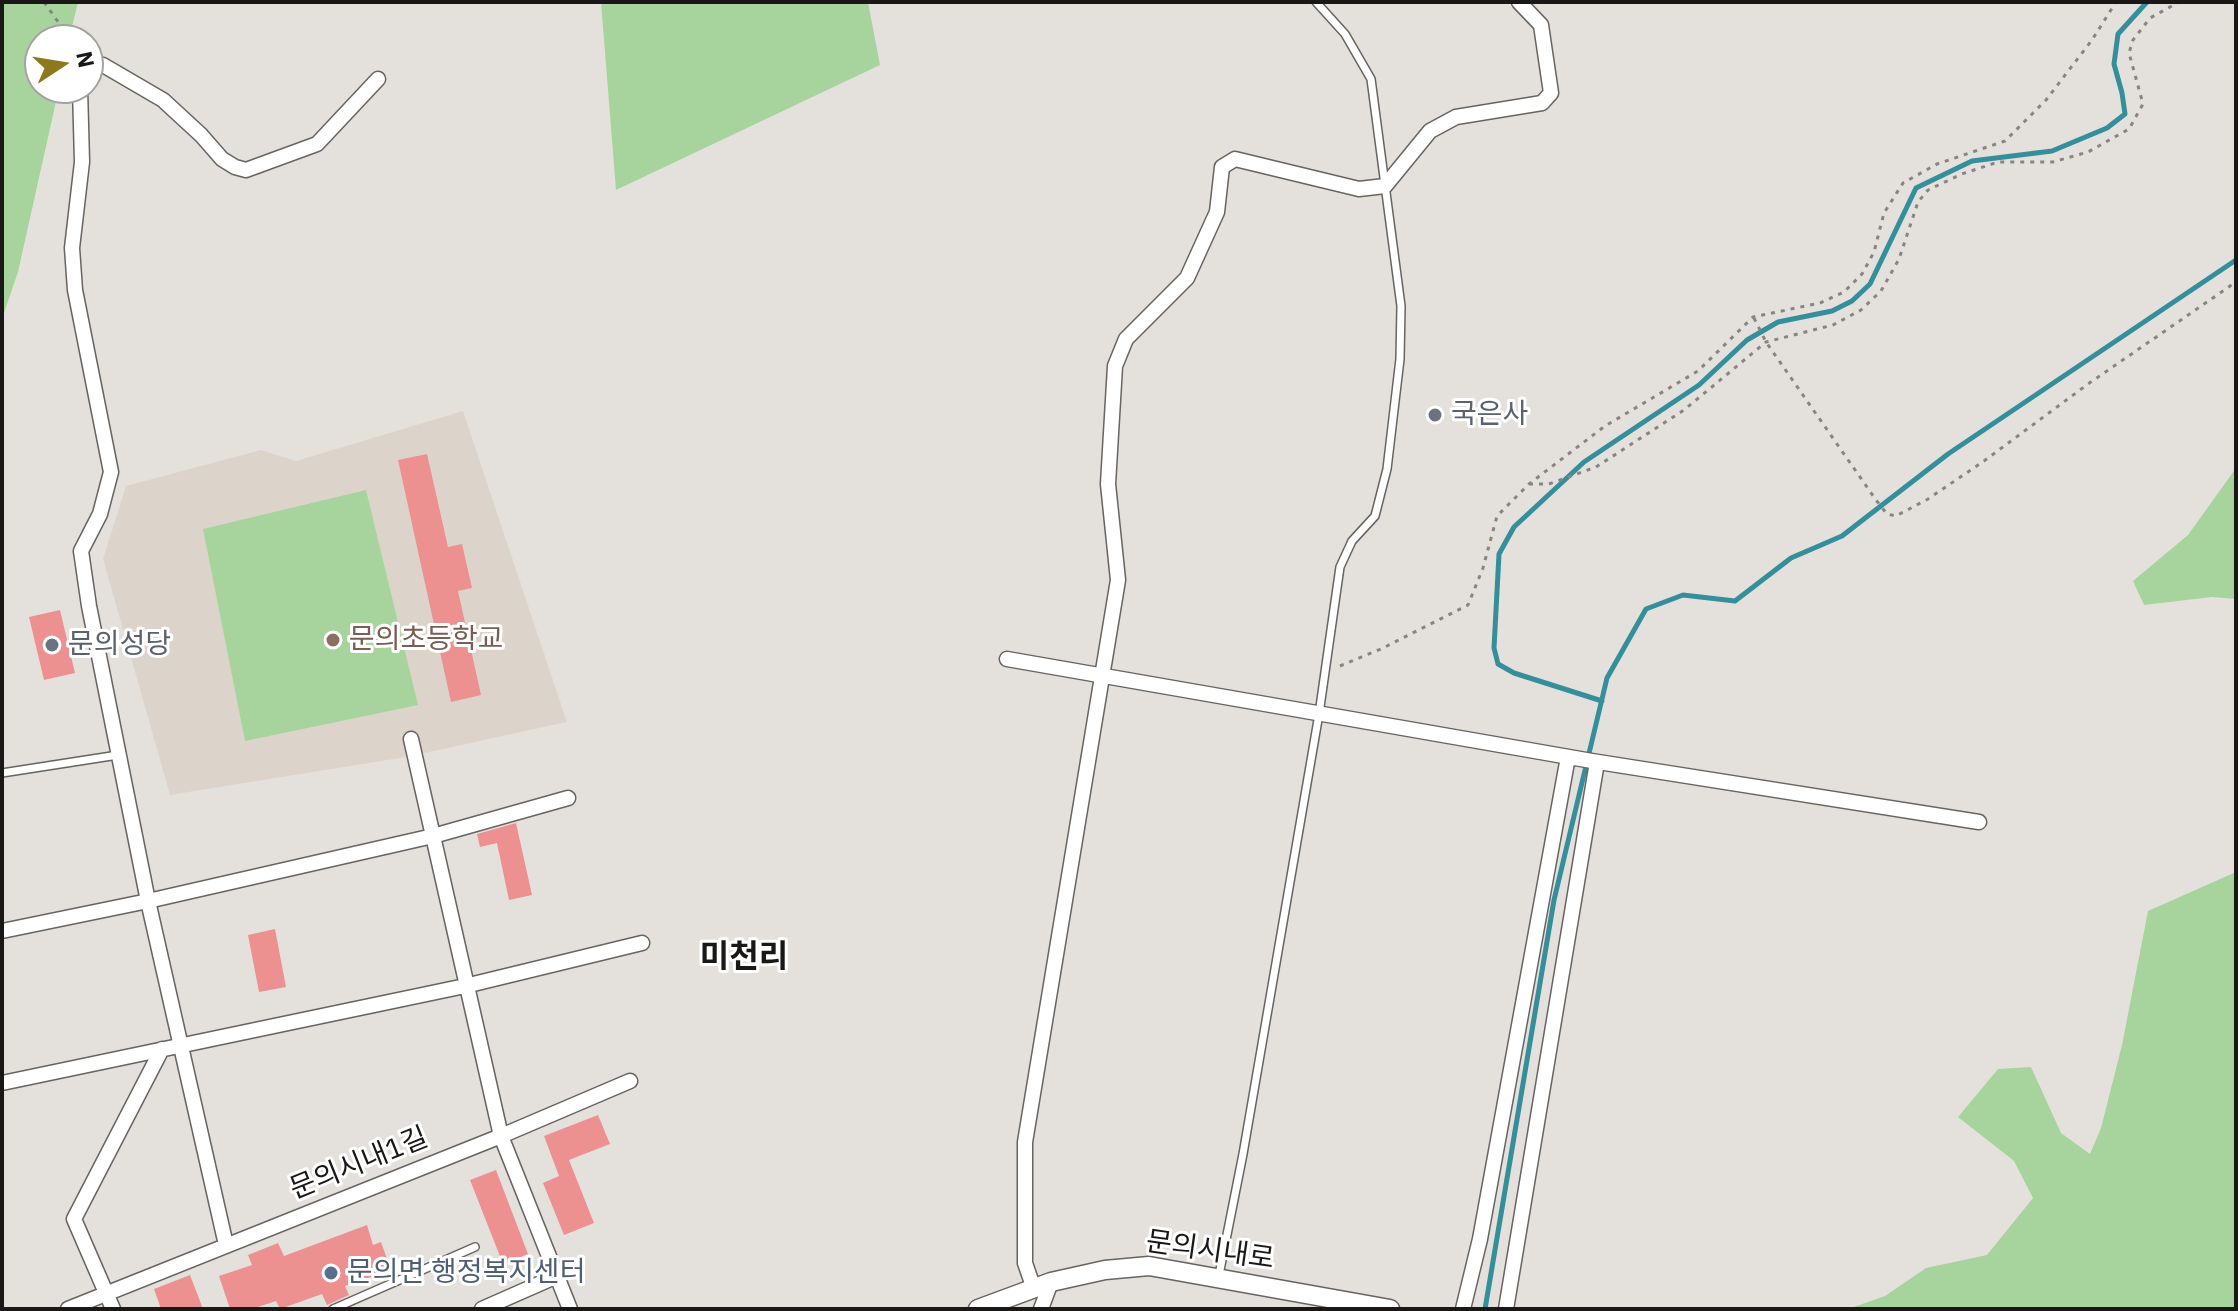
<!DOCTYPE html>
<html>
<head>
<meta charset="utf-8">
<style>
	body { margin:0 }
	#map { position:relative; width:2238px; height:1311px; overflow:hidden; background:#e4e1dd; font-family:"IBM Plex Sans",sans-serif }
	canvas { display:block }
	.frame { position:absolute; inset:0; border:4px solid #191817; pointer-events:none }
	.north { position:absolute; left:24px; top:24px; width:80px; height:80px; box-sizing:border-box; background:#fff; border:2px solid #a3a3a2; border-radius:50%; rotate:78deg; font-size:22px; font-weight:700; line-height:32px; text-align:center; color:#191817 }
	.north::after { content:''; display:block; margin:auto; width:28px; height:36px; background:#8e781d; clip-path:polygon(50% 0,100% 100%,50% 72%,0 100%) }
</style>
</head>
<body>
<div id="map">
<canvas width="2238" height="1311"></canvas>
<div class="frame"></div>
<div class="north">N</div>
</div>
<script>
const g = document.querySelector('canvas').getContext('2d');
g.lineJoin = 'round';
function fill(path, color) { g.fillStyle = color; g.fill(path, 'evenodd'); }
const shape = rows => new Path2D(rows.map(r => 'M' + r).join(''));
function strokePath(path, color, width, dash) { g.strokeStyle = color; g.lineWidth = width; g.lineCap = dash ? 'butt' : 'round'; g.setLineDash(dash || []); g.stroke(path); }
function write(font, color, halo, rows, align = 'center') {
  g.font = font + ' "IBM Plex Sans","Noto Sans KR",sans-serif'; g.lineWidth = 6; g.setLineDash([]); g.textBaseline = 'middle'; g.strokeStyle = halo; g.fillStyle = color; for (const [text, x, y, turn = 0] of rows) {
    g.save(); g.translate(x, y); g.rotate((+turn || 0) * Math.PI / 180); g.textAlign = isNaN(turn) ? turn : align; if (halo) g.strokeText(text, 0, 0); g.fillText(text, 0, 0); g.restore();
  }
}
const built = shape([
	[463,411,567,722,406,757,170,795,103,559,126,486,261,450,296,461]
]);
const green = shape([
	[2,2,78,2,69,40,40,40,40,88,59,88,18,272,2,319],
	[601,2,868,2,880,65,616,190],
	[2236,468,2236,599,2212,597,2144,605,2133,581,2188,535],
	[366,490,418,705,245,741,203,529],
	[2236,872,2236,1309,1848,1309,1885,1296,1926,1268,1987,1255,2033,1198,2014,1161,1958,1117,1998,1069,2031,1067,2061,1133,2090,1154,2101,1128,2122,1045,2148,911]
]);
const stream = shape([
	[1602,701,1514,673,1498,664,1494,648,1499,554,1514,527,1584,462,1699,385,1747,340,1778,322,1832,311,1852,301,1870,284,1916,188,1972,161,2052,151,2107,128,2125,114,2122,93,2114,64,2118,34,2147,2],
	[1485,1309,1554,900,1607,678,1646,609,1683,595,1735,601,1791,558,1842,536,1948,454,2236,260]
]);
const building = shape([
	[427,454,448,547,462,544,472,588,458,591,481,695,451,702,398,460],
	[60,610,75,673,44,680,29,617],
	[516,823,532,895,509,900,497,843,480,847,477,834],
	[275,929,286,987,259,992,248,935],
	[598,1115,610,1144,569,1160,594,1223,564,1235,543,1183,559,1176,544,1136],
	[496,1170,528,1254,503,1264,470,1180],
	[367,1225,373,1245,381,1242,391,1270,345,1286,349,1295,327,1305,322,1294,280,1309,276,1301,252,1309,230,1309,219,1276,252,1265,248,1255,278,1243,284,1256],
	[190,1275,203,1309,161,1309,154,1289]
]);
const path = shape([
	[44,2,71,40],
	[1754,318,1766,342,1876,500,1887,514,1896,516,1928,499,1984,461,2088,384,2236,282],
	[1529,484,1549,484,1596,467,1684,410,1766,342,1833,325,1861,310,1881,291,1899,259,1918,202,1928,190,1962,174,1998,162,2053,162,2088,152,2129,129,2143,104,2129,53,2133,40,2150,18,2179,2],
	[1340,666,1383,648,1468,605,1483,568,1497,516,1529,484,1605,426,1698,371,1753,317,1820,303,1844,292,1862,274,1874,252,1884,213,1903,183,1937,164,2005,141,2046,100,2092,40,2116,2]
]);
const service = shape([
	[2,773,118,755],
	[1219,1275,1243,1154,1319,714,1340,567,1352,541,1375,516,1387,469,1400,359,1401,306,1371,79,1345,34,1316,2],
	[333,1309,475,1247]
]);
const minor = shape([
	[88,65,90,62,103,65,163,100,201,135,222,159,235,167,246,170,317,144,378,79],
	[80,88,82,162,72,248,75,290,111,472,100,514,81,551,89,606,148,901,226,1245],
	[1007,659,1592,761,1979,822],
	[411,739,501,1136,570,1309],
	[2,931,148,901,433,836,568,798],
	[2,1083,465,986,642,943],
	[1034,1289,1025,1263,1025,1142,1118,580,1108,484,1115,366,1126,339,1187,278,1217,212,1222,167,1235,159,1359,189,1385,186,1430,131,1456,117,1542,103,1551,93,1541,25,1519,2],
	[68,1309,501,1136,630,1081],
	[113,1309,74,1219,162,1049],
	[482,1309,557,1276],
	[1041,1309,1051,1282],
	[1463,1309,1480,1239,1568,757],
	[1506,1309,1597,762]
]);
const tertiary = shape([
	[978,1309,1051,1282,1105,1270,1149,1266,1390,1309]
]);
const markers = [
	[1435,415,8,"#6b7280"],
	[333,640,8,"#8d6e63"],
	[52,645,8,"#6b7280"],
	[331,1273,8,"#5c6f8a"]
];
const worshipNames = [
	["국은사",1451,415],
	["문의성당",68,645]
];
const educationNames = [
	["문의초등학교",349,640]
];
const streetNames = [
	["문의시내1길",359,1164,-22],
	["문의시내로",1210,1251,8]
];
const serviceNames = [
	["문의면 행정복지센터",347,1273]
];
const quarterNames = [
	["미천리",744,958]
];
fill(built, '#dcd4ca');
fill(green, '#a7d49d');
strokePath(stream, '#348f9b', 5);
fill(building, '#ed9090');
strokePath(service, '#676461', 10);
strokePath(minor, '#676461', 17);
strokePath(tertiary, '#676461', 21);
strokePath(path, '#878583', 3, [4, 6]);
strokePath(service, '#fff', 7);
strokePath(minor, '#fff', 14);
strokePath(tertiary, '#fff', 18);
for (const [x, y, r, color] of markers) { const dot = new Path2D(); dot.arc(x, y, r, 0, 2 * Math.PI); g.fillStyle = color; g.fill(dot); strokePath(dot, '#fff', 3); }
write('28px', '#5b616d', '#fff', worshipNames, 'left');
write('28px', '#785e54', '#fff', educationNames, 'left');
write('28px', '#191817', '#fff', streetNames);
write('28px', '#4e5e75', '#fff', serviceNames, 'left');
write('bold 32px', '#191817', '#fff', quarterNames);
</script>
</body>
</html>
